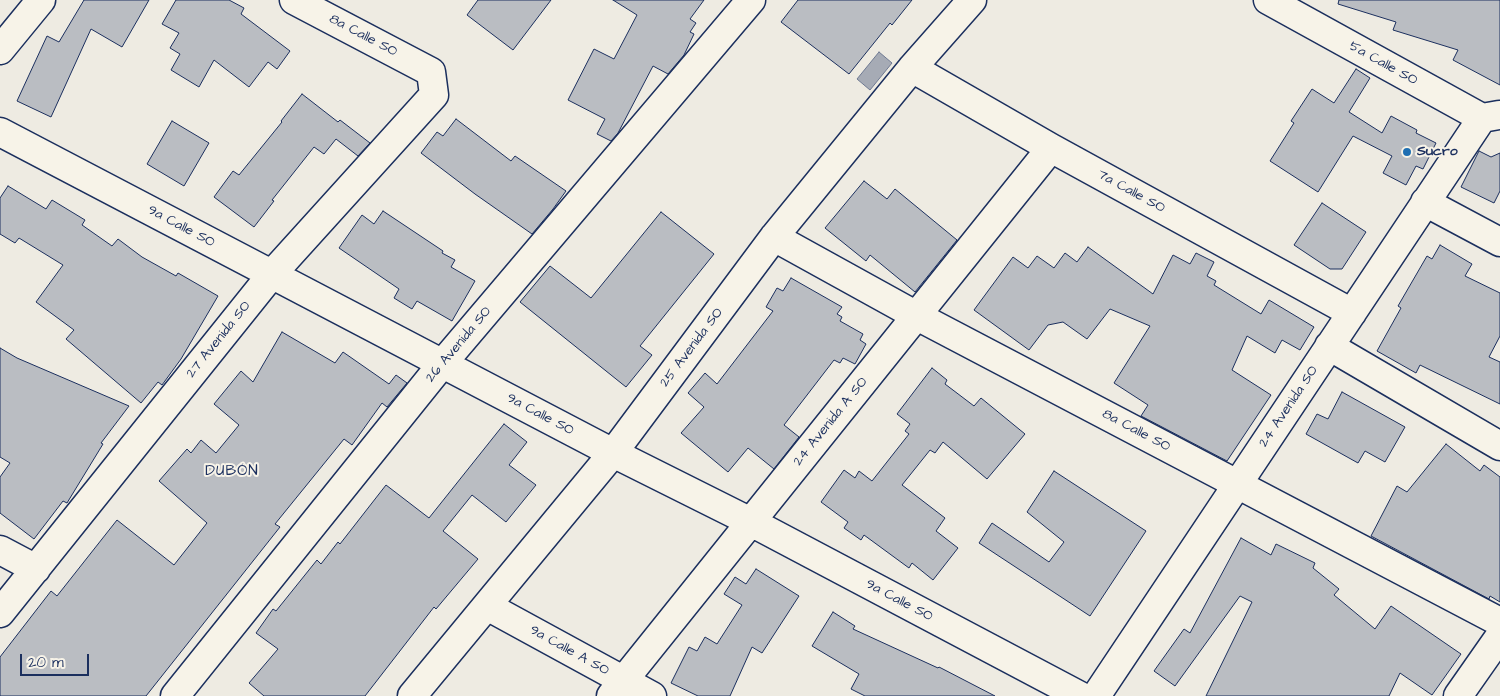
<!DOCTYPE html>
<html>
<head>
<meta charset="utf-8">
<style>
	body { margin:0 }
	#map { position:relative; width:1500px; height:696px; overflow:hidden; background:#eeebe2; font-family:"Architects Daughter",sans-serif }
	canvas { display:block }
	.scale { position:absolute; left:20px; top:654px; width:69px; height:22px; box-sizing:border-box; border:2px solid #1b2f5e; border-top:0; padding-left:6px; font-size:15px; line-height:18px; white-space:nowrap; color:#1b2f5e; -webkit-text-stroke:4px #f7f3e8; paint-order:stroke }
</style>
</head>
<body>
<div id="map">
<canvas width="1500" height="696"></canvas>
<div class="scale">20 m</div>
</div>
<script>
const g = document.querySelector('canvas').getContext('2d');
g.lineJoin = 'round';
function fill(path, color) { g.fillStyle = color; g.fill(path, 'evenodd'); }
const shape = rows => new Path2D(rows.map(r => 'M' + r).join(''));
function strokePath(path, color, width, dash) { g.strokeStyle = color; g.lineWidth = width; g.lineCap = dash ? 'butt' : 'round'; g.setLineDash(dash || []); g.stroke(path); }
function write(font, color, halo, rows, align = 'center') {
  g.font = font + ' "Architects Daughter",sans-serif'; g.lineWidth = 4; g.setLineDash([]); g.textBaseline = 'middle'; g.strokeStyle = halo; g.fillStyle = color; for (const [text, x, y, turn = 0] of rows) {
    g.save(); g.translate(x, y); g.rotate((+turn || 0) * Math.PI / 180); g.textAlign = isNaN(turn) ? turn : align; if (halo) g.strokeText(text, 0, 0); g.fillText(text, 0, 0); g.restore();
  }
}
const water = shape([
	[879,52,892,63,870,90,857,79,879,52]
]);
const building = shape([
	[84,0,149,0,122,47,91,29,51,117,17,101,47,36,59,42,84,0],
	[176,0,229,0,244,8,241,14,290,51,277,69,268,62,249,87,214,60,199,87,171,70,180,54,170,48,179,33,162,24,176,0],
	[478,0,551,0,513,50,467,15,478,0],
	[613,0,704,0,690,19,696,23,690,32,694,34,684,55,668,74,653,66,618,133,611,141,597,134,605,119,568,100,594,49,614,59,637,15,613,0],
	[798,0,912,0,892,25,890,23,849,74,781,22,798,0],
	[1339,0,1500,0,1500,85,1453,60,1458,50,1393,30,1396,22,1338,4,1339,0],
	[1356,69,1370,78,1349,112,1382,133,1391,116,1417,130,1416,133,1436,143,1423,169,1416,166,1406,185,1383,173,1392,156,1353,136,1318,192,1270,161,1294,123,1291,121,1312,89,1334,103,1356,69],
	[302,94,338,122,340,120,370,143,358,156,336,139,324,154,314,147,272,200,274,201,254,227,214,197,233,171,239,175,282,122,281,121,302,94],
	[456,119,511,161,515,156,566,191,553,209,532,234,475,194,421,153,437,132,443,136,456,119],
	[172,121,209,143,184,186,147,164,172,121],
	[1479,151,1491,157,1500,153,1500,191,1494,203,1461,187,1479,151],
	[864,181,887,199,895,189,957,240,915,292,870,255,866,261,825,228,864,181],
	[8,186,46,209,52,200,85,220,82,225,112,246,118,239,142,257,176,276,178,273,218,296,181,359,162,385,158,382,141,403,66,339,74,330,36,302,63,265,19,238,15,243,0,234,0,198,8,186],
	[1322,203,1366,232,1342,269,1330,269,1294,245,1322,203],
	[383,211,443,251,442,253,455,260,451,267,475,281,452,321,417,301,412,309,394,298,399,289,339,248,362,215,374,224,383,211],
	[661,212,714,254,640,346,652,355,626,387,520,302,550,266,591,298,661,212],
	[1440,245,1472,264,1465,276,1500,293,1500,336,1489,357,1500,362,1500,404,1420,365,1416,373,1377,351,1401,308,1398,306,1427,256,1432,259,1440,245],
	[1088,247,1153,294,1173,255,1190,264,1196,253,1214,262,1207,276,1216,281,1214,285,1261,314,1269,300,1314,327,1300,350,1282,340,1275,353,1247,336,1232,370,1271,395,1227,461,1141,416,1148,405,1114,383,1150,326,1110,309,1087,339,1063,322,1048,325,1029,350,974,310,1013,257,1028,268,1037,256,1054,268,1065,253,1077,262,1088,247],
	[791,278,842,307,837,314,842,317,840,321,863,334,860,340,866,344,855,364,843,358,840,363,834,360,784,425,799,437,774,469,748,448,728,472,681,433,704,407,688,393,705,373,717,384,773,311,766,307,777,288,783,291,791,278],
	[282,332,335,363,343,352,389,384,396,375,407,383,387,407,382,403,352,445,344,439,275,524,280,527,146,696,0,696,0,657,51,591,57,596,117,520,174,565,207,523,159,481,187,449,191,453,201,440,216,453,239,425,214,404,241,371,253,382,282,332],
	[0,348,17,358,129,406,101,443,103,444,67,503,63,501,34,539,0,513,0,477,10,463,0,457,0,348],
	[932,368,947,380,945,384,974,406,981,398,1025,434,987,479,943,442,935,453,930,450,902,485,945,518,936,531,958,548,933,580,912,563,909,568,864,535,861,540,844,528,848,522,821,502,844,470,855,478,859,471,872,481,909,434,905,431,910,424,897,414,932,368],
	[1342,392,1405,427,1385,462,1365,451,1358,463,1306,434,1317,414,1328,419,1342,392],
	[504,424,527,442,509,465,536,485,506,522,472,495,443,531,478,559,436,609,434,607,365,696,264,696,249,683,278,649,256,633,273,609,276,611,317,560,321,564,338,542,340,544,386,485,429,518,504,424],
	[1446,444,1480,471,1484,465,1500,477,1500,602,1490,596,1489,599,1371,536,1397,486,1407,492,1446,444],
	[1054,471,1146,531,1090,616,979,543,992,523,1049,562,1064,542,1027,512,1054,471],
	[1241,538,1271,555,1276,544,1315,563,1313,568,1339,589,1334,595,1375,629,1391,606,1461,654,1432,695,1400,673,1389,696,1206,696,1252,602,1240,596,1175,686,1154,671,1184,629,1190,633,1241,538],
	[756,569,799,596,762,653,752,647,730,696,698,696,671,683,689,647,697,651,705,637,717,644,742,605,724,594,735,577,746,584,756,569],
	[833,612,855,626,853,629,938,668,939,667,995,696,865,696,851,689,859,674,812,646,833,612]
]);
const minor = shape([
	[1268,0,1482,118,1499,115],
	[0,50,41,0],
	[912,68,1051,148,1352,313],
	[0,132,613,453,751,522,1080,696],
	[1425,202,1500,242],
	[774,237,917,316,1500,622],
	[1329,346,1500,446],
	[0,550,36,569],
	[487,606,652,696],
	[0,613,272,274,434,95,431,72,294,0],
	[175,696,442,364,751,0],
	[412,696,613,453,774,237,912,68,972,0],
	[611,696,1051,148],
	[1096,696,1482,118],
	[1458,696,1500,636]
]);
const markers = [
	[1407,152,5,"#1f6fb2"]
];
const streetNames = [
	["8a Calle SO",363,36,28],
	["5a Calle SO",1383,64,29],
	["7a Calle SO",1131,192,29],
	["9a Calle SO",181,227,28],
	["27 Avenida SO",219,340,-51],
	["26 Avenida SO",459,345,-50],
	["25 Avenida SO",692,348,-53],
	["24 Avenida SO",1289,407,-56],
	["9a Calle SO",540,415,28],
	["24 Avenida A SO",831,422,-51],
	["8a Calle SO",1136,431,28],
	["9a Calle SO",899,601,28],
	["9a Calle A SO",569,651,29]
];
const poiNames = [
	["Sucro",1417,152]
];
const neighbourhoodNames = [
	["DUBÓN",232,472]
];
fill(water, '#a6abb5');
strokePath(water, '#6e7992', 1);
fill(building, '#babdc2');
strokePath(building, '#1b2f5e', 1);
strokePath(minor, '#1b2f5e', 31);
strokePath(minor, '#f7f3e8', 28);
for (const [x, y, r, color] of markers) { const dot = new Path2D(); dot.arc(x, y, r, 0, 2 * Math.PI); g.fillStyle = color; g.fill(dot); strokePath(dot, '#f7f3e8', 2); }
write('14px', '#1b2f5e', '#f7f3e8', streetNames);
write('bold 14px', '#1b2f5e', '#f7f3e8', poiNames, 'left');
g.letterSpacing = '1px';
write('15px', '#1b2f5e', '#f7f3e8', neighbourhoodNames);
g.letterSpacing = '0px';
</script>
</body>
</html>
